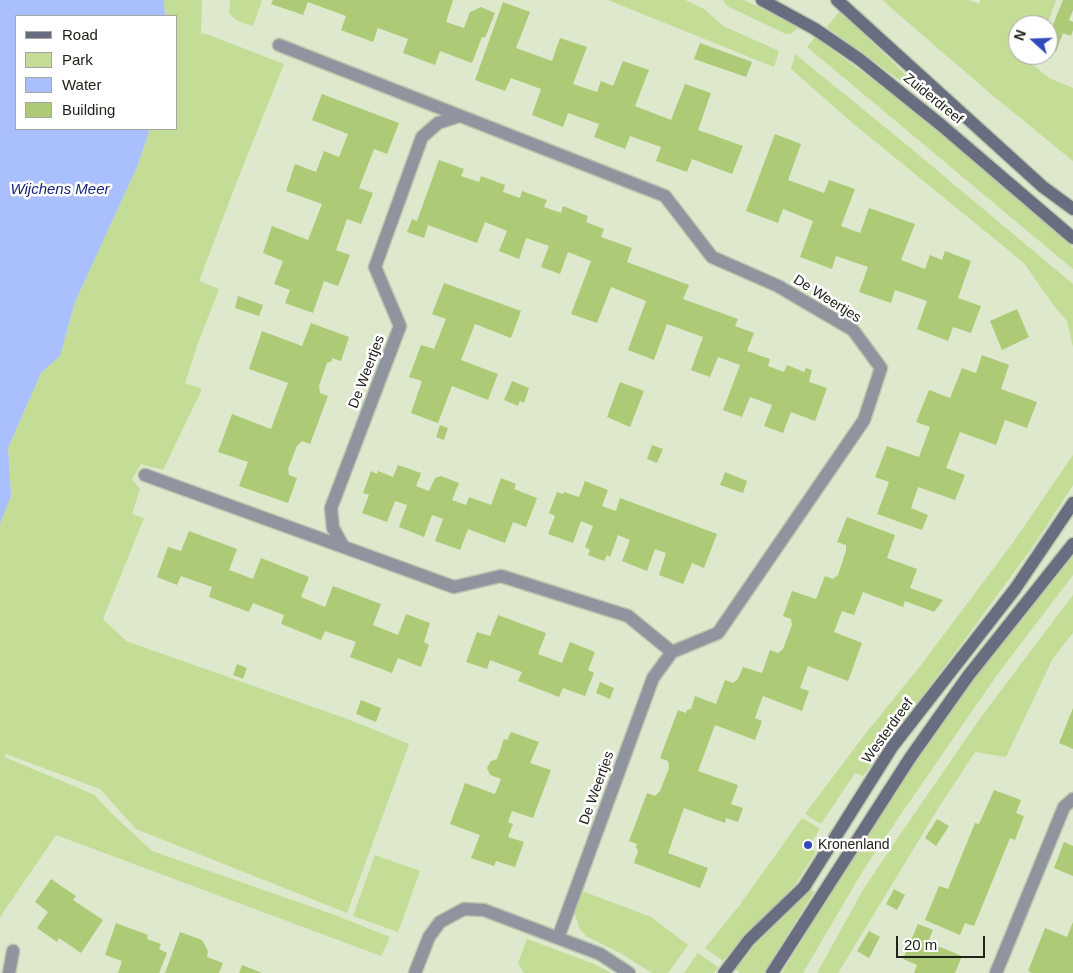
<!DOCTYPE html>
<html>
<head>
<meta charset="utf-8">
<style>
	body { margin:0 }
	#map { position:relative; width:1073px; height:973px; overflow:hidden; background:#dde8cc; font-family:Helvetica,sans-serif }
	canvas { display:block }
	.legend { position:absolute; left:15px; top:15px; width:162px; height:115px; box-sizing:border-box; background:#fff; border:1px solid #a6a7a3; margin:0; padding:6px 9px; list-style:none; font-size:15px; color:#202319 }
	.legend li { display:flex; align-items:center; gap:10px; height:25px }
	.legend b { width:25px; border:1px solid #a6a7a3 }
	.north { position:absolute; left:1008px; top:15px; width:50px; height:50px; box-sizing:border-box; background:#fff; border:1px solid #a6a7a3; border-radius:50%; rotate:290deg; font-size:14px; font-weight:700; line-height:20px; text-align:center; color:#202319 }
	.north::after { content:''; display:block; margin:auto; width:18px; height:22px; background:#344abc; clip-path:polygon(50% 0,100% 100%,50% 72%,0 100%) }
	.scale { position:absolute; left:896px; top:936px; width:89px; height:22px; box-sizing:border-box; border:2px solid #202319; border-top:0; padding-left:6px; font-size:15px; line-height:18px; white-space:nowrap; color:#202319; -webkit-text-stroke:4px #fff; paint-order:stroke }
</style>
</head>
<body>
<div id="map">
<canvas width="1073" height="973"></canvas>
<ul class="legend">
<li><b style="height:6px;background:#686e7f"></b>Road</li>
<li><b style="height:14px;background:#c3dc96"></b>Park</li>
<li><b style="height:14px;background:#a9bffe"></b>Water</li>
<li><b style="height:14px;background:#adcb76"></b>Building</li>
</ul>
<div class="north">N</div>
<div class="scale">20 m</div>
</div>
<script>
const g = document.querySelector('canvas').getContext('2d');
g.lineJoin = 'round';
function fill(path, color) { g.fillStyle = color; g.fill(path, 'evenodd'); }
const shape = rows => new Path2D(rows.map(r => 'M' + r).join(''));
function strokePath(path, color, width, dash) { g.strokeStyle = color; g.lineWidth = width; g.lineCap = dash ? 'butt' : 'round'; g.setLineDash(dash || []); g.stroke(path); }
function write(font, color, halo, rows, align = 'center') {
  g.font = font + ' Helvetica,sans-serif'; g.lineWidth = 5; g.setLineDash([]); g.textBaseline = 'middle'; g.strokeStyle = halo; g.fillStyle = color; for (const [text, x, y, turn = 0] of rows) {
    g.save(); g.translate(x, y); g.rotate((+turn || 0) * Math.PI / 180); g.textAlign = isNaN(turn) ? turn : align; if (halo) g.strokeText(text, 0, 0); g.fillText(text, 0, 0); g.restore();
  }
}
const green = shape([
	[164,0,202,0,201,33,209,35,284,64,239,176,199,281,219,289,198,343,185,383,202,389,163,470,141,464,132,479,140,489,132,514,144,518,103,619,126,641,350,720,409,744,347,913,136,829,100,789,6,754,4,757,95,795,109,811,152,851,332,914,390,937,381,956,56,835,0,917,0,524,11,496,8,448,41,373,60,356,75,302,137,167,150,129,176,129,176,16,165,16],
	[230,0,262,0,253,26,238,21,229,14],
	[608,0,685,0,704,9,723,26,779,51,774,67],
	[724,0,744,0,799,27,791,34,786,34,729,7,725,4],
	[882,0,968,0,979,4,981,0,1056,0,1047,25,1018,25,1018,55,1036,55,1033,65,1049,78,1073,88,1073,161,991,94],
	[839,12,842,13,912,81,913,84,910,88,827,27],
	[815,37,938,128,1073,248,1073,269,807,47],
	[795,54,902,141,1073,284,1073,347,1067,321,1054,306,1024,263,855,125,791,69],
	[1073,455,1073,485,1036,542,977,623,863,776,855,773,821,824,805,814,866,733,921,665,1012,544],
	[1073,556,1073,575,997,675,901,814,862,872,803,973,782,973,877,817,919,753,975,676],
	[1073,595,1073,633,1053,658,1006,757,975,752,939,807,838,973,817,973,863,890,895,842,981,717],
	[802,818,820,829,808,847,816,852,796,883,780,901,748,931,723,961,705,948,739,906],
	[375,855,420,871,398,932,353,916],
	[810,888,814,892,764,973,740,973,735,969,755,945,799,902],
	[582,891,651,917,688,945,668,973,652,973,622,954,586,936,580,929,574,912,575,906],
	[527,939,594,964,611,973,524,973,518,963],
	[698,953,718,967,714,973,684,973]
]);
const water = shape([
	[0,0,164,0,165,16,16,16,16,129,150,129,137,167,75,302,60,356,41,373,8,448,11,496,0,524]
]);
const building = shape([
	[273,0,453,0,446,22,464,28,470,12,481,7,495,13,485,38,482,37,472,63,440,51,435,65,403,53,408,39,378,28,373,42,341,30,346,16,308,2,303,15,271,4],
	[1063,0,1073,0,1073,10,1069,20,1073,22,1073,30,1071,36,1063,33,1056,52,1048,49,1048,37],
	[503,2,530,12,516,48,552,61,560,38,587,47,573,84,597,92,601,81,613,86,623,61,649,70,635,106,671,120,685,84,711,93,698,130,743,146,732,174,692,159,687,172,656,161,661,147,630,136,625,149,594,137,599,124,568,113,563,127,532,115,541,89,511,78,505,91,475,80],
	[700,43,752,62,746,77,694,59],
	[322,94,399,123,387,154,374,149,359,188,373,193,361,224,347,219,336,250,350,255,338,286,324,281,313,313,285,303,290,290,274,284,283,261,263,253,272,226,308,240,322,204,286,191,295,164,316,172,324,151,339,157,348,134,312,120],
	[775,134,801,144,788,180,824,193,829,180,855,189,841,226,860,233,869,208,915,224,901,260,925,269,930,255,942,260,945,251,971,261,958,298,981,306,971,333,953,327,948,341,917,329,927,301,895,290,891,303,859,292,868,267,836,256,832,269,800,257,813,221,783,209,778,223,746,211],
	[439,160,464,169,461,176,479,182,481,176,505,185,503,192,520,198,522,191,547,200,544,207,561,213,563,206,588,216,586,222,604,229,601,237,632,248,627,262,689,285,683,299,738,319,735,326,754,333,747,351,770,359,768,366,784,372,787,365,804,372,806,368,812,370,809,382,827,388,815,421,791,412,783,433,764,426,772,405,750,397,742,417,723,410,740,365,718,357,710,377,691,370,703,337,667,324,654,360,628,350,646,301,611,287,597,323,571,314,591,261,568,252,560,274,541,267,549,246,526,238,519,259,499,251,507,231,485,222,477,243,428,225,424,238,407,232,412,219,417,221],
	[444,283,521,311,511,338,475,324,461,360,498,374,488,400,452,386,438,423,411,413,422,381,409,377,421,345,434,349,446,319,432,314],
	[238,296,263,305,259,316,235,308],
	[1017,309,1029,337,1002,350,990,321],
	[311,323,349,337,341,361,332,358,332,361,327,363,319,386,320,393,328,396,310,444,302,441,297,446,288,469,289,475,297,478,288,503,239,486,248,462,218,452,232,414,271,429,288,383,249,369,262,331,302,346],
	[982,355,1009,365,1001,389,1037,402,1027,428,1005,420,996,445,960,432,946,468,965,475,955,500,918,487,911,508,928,515,922,530,877,514,889,482,875,477,887,446,919,457,930,427,916,422,929,390,950,398,962,368,976,373],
	[512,381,529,388,524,403,520,401,518,406,504,400],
	[620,382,644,391,630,427,607,417],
	[440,425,448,428,444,440,436,437],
	[652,445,663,449,657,463,647,459],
	[398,465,421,473,416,486,429,491,435,478,441,476,459,483,452,500,466,505,469,497,491,505,501,478,516,484,514,489,537,498,526,527,513,522,505,543,468,529,460,550,435,541,443,519,432,515,424,537,399,527,407,505,395,501,387,522,362,513,369,495,363,493,371,471,377,474,378,471,393,477],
	[725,472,747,481,743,493,720,485],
	[585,481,608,490,602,506,616,511,620,498,717,534,704,568,692,563,683,584,659,575,666,553,655,549,647,571,622,561,630,540,618,535,610,557,607,555,604,561,588,555,590,550,585,547,593,526,581,521,573,543,548,534,555,516,549,513,557,492,563,494,564,492,579,497],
	[847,517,895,535,887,558,917,569,910,588,943,600,934,612,905,601,903,607,863,592,854,615,842,611,834,632,862,643,848,681,808,666,800,688,809,691,802,711,763,696,755,718,762,721,755,740,715,725,698,771,738,785,731,804,743,808,738,822,726,818,725,823,684,808,668,853,708,868,700,888,634,863,638,851,636,847,637,844,629,841,647,793,655,796,660,791,669,768,668,761,660,758,678,710,686,713,687,710,691,709,695,696,716,704,725,680,733,683,738,679,743,667,762,673,770,650,778,653,783,649,792,625,791,619,783,616,792,591,816,599,825,576,833,579,838,575,846,551,846,545,837,542],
	[189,531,237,549,229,570,240,574,253,579,261,558,309,577,301,597,325,607,333,586,381,604,373,625,398,635,406,614,430,623,424,642,429,645,421,667,398,658,392,673,350,657,356,642,325,631,321,640,281,624,284,615,253,603,249,612,209,597,212,587,181,576,177,585,157,577,168,547,181,551],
	[498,615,546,633,538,654,562,663,570,642,595,652,588,670,594,673,585,696,563,688,559,697,518,681,522,672,490,660,487,669,466,662,477,632,490,636],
	[237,664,247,668,243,679,233,675],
	[600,682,614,688,610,699,596,693],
	[361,700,381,708,376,722,356,714],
	[1073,708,1073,749,1059,743],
	[511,732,539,742,530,763,551,770,533,818,512,811,508,822,513,824,508,837,524,842,515,867,496,861,494,866,471,858,480,835,450,824,465,783,495,794,501,779,490,775,487,768,491,761,497,759,504,739,507,740],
	[994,790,1021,800,1016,813,1024,816,1015,840,1010,838,974,926,965,923,960,935,925,920,939,886,948,889,975,823,979,824],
	[937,819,949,826,936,846,925,838],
	[1064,842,1073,846,1073,876,1054,868],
	[51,879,76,896,73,900,103,920,81,953,59,938,57,942,37,928,48,912,35,902],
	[894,889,905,895,897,910,886,904],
	[1073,922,1073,973,1032,973,1028,971,1045,928,1067,937],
	[116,923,148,935,147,939,161,944,159,949,167,953,159,973,118,973,122,961,105,955],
	[918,924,933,930,928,942,962,956,955,973,914,973,917,965,903,959],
	[869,931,880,937,869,958,857,951],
	[180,932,202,940,208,951,207,957,223,963,219,973,165,973],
	[242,965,262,973,239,973]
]);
const street = shape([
	[279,45,665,196,712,257,778,286,853,330,881,368,864,420,718,633,672,652,653,678,558,938],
	[145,475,454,587,501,576,628,616,672,652],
	[343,546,333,528,331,508,400,326,375,267,422,137,438,123,459,116],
	[9,973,13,951],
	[415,973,429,937,440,922,464,909,484,910,600,954,629,973],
	[996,973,1064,807,1073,799]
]);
const secondary = shape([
	[762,0,815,29,859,59,941,125,1073,238],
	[837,0,1043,187,1073,209],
	[724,973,749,940,804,887,892,747,1015,589,1073,503],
	[772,973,910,758,968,676,1073,544]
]);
const markers = [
	[808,845,5,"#344abc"]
];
const streetNames = [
	["Zuiderdreef",933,99,39],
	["De Weertjes",827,299,32],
	["De Weertjes",367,372,-69],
	["Westerdreef",888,731,-54],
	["De Weertjes",597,788,-70]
];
const poiNames = [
	["Kronenland",818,845]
];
const waterNames = [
	["Wijchens Meer",60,190]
];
fill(green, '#c3dc96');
fill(water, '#a9bffe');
fill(building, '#adcb76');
strokePath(street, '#bbc5ac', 15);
strokePath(secondary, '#bbc5ac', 15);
strokePath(street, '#90949f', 12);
strokePath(secondary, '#686e7f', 12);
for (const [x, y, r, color] of markers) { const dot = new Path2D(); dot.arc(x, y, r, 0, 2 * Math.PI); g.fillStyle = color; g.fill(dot); strokePath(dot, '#fff', 2); }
write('14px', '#202319', '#fff', streetNames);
write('14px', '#202319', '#fff', poiNames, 'left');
write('italic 15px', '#19257b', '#fff', waterNames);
</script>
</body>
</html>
